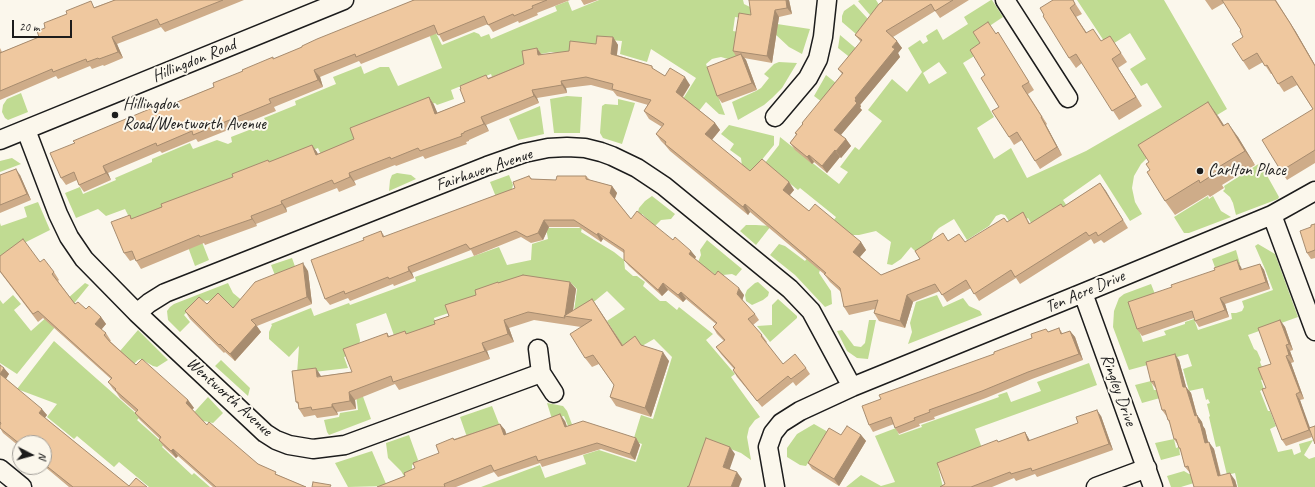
<!DOCTYPE html>
<html>
<head>
<meta charset="utf-8">
<style>
	body { margin:0 }
	#map { position:relative; width:1315px; height:487px; overflow:hidden; background:#fbf7ec; font-family:Caveat,sans-serif }
	canvas { display:block }
	.north { position:absolute; left:12px; top:435px; width:40px; height:40px; box-sizing:border-box; background:#fbf7ec; border:1px solid #a29f99; border-radius:50%; rotate:96deg; font-size:11px; font-weight:700; line-height:16px; text-align:center; color:#1c1c1c }
	.north::after { content:''; display:block; margin:auto; width:14px; height:18px; background:#1c1c1c; clip-path:polygon(50% 0,100% 100%,50% 72%,0 100%) }
	.scale { position:absolute; left:12px; top:20px; width:60px; height:18px; box-sizing:border-box; border:2px solid #1c1c1c; border-top:0; padding-left:5px; font-size:12px; line-height:14px; white-space:nowrap; color:#1c1c1c; -webkit-text-stroke:3px #fbf7ec; paint-order:stroke }
</style>
</head>
<body>
<div id="map">
<canvas width="1315" height="487"></canvas>
<div class="north">N</div>
<div class="scale">20 m</div>
</div>
<script>
const g = document.querySelector('canvas').getContext('2d');
g.lineJoin = 'round';
function fill(path, color) { g.fillStyle = color; g.fill(path, 'evenodd'); }
const shape = rows => new Path2D(rows.map(r => 'M' + r).join(''));
function strokePath(path, color, width, dash) { g.strokeStyle = color; g.lineWidth = width; g.lineCap = dash ? 'butt' : 'round'; g.setLineDash(dash || []); g.stroke(path); }
function write(font, color, halo, rows, align = 'center') {
  g.font = font + ' Caveat,sans-serif'; g.lineWidth = 4; g.setLineDash([]); g.textBaseline = 'middle'; g.strokeStyle = halo; g.fillStyle = color; for (const [text, x, y, turn = 0] of rows) {
    g.save(); g.translate(x, y); g.rotate((+turn || 0) * Math.PI / 180); g.textAlign = isNaN(turn) ? turn : align; if (halo) g.strokeText(text, 0, 0); g.fillText(text, 0, 0); g.restore();
  }
}
const green = shape([
	[599,0,743,0,744,4,752,8,755,20,735,17,733,31,739,32,742,57,728,59,721,57,716,58,712,59,706,64,725,115,719,114,706,102,691,121,676,110,696,78,651,49,647,62,620,54,622,41,597,39,596,48,558,53,551,52,526,57,528,75,494,82,491,74,451,90,454,99,437,105,435,103,405,113,322,157,318,148,271,165,269,161,131,221,125,209,106,216,98,209,76,218,65,193,80,187,83,194,116,180,115,178,152,162,152,159,190,143,193,149,217,140,228,144,232,142,231,137,267,123,264,118,296,105,295,101,336,84,333,77,361,66,364,74,380,67,389,67,398,86,442,68,429,34,435,31,442,45,474,32,479,34,481,37,489,34,491,39,557,11,555,6,568,1,572,11],
	[860,0,876,0,890,22,870,15,858,1],
	[991,0,992,0,1003,17,976,35,984,50,963,63,994,117,977,128,994,159,1011,148,1027,178,1086,151,1162,107,1147,83,1141,86,1130,69,1146,59,1130,33,1108,47,1077,0,1164,0,1227,109,1148,157,1141,164,1134,176,1132,188,1135,202,1142,214,1130,221,1100,174,1063,200,1069,209,1035,229,1028,218,1013,227,1005,215,1001,214,996,216,989,226,967,240,954,219,939,228,934,233,930,243,916,252,911,247,901,259,892,265,887,264,891,242,876,231,859,235,848,235,829,227,836,217,800,188,798,190,765,163,779,145,780,137,839,184,848,172,840,167,855,147,859,150,882,121,868,110,892,79,907,92,922,72,908,48,920,40,923,44,928,41,926,36,937,29,943,40,968,24,964,17],
	[939,62,947,73,929,84,923,73],
	[854,4,868,19,856,34,842,22,842,16,844,11],
	[777,24,810,29,802,54,789,47,775,34],
	[840,35,865,56,852,59,838,48],
	[779,62,797,63,782,88,772,98,764,105,738,120,732,102,756,91,761,88,769,78,764,74,774,64],
	[826,75,841,87,826,105,814,96],
	[21,93,28,112,8,120,5,118,2,112,3,105,7,99],
	[567,96,582,97,580,133,554,133,550,99],
	[618,99,635,103,622,144,603,138,600,133,602,106,605,104,618,105],
	[540,106,544,134,518,140,509,119],
	[729,125,774,136,774,145,751,173,742,166,741,158,730,150,734,144,721,134],
	[12,158,21,164,0,172,0,161],
	[1260,163,1279,197,1278,199,1236,215,1233,203,1230,197,1223,191,1225,189,1224,186],
	[397,173,411,175,416,179,389,191,390,180,392,175],
	[509,175,513,185,511,193,498,202,490,182],
	[652,196,675,214,671,219,661,220,655,226,642,214,635,223,639,208,645,201],
	[1208,196,1209,199,1213,196,1221,211,1231,217,1189,233,1184,233,1174,217],
	[38,202,50,230,24,243,0,266,0,223,1,226,27,217,24,207],
	[746,225,756,225,771,226,756,245,740,231],
	[546,228,582,228,581,232,614,252,624,260,625,269,633,276,637,276,645,282,643,286,660,301,666,301,677,310,679,307,713,334,706,340,735,374,731,377,760,417,755,420,749,428,747,437,751,460,741,453,710,441,696,487,481,487,540,465,545,478,586,464,583,455,599,450,636,462,642,444,633,441,641,415,653,419,672,357,654,339,642,346,624,348,607,321,625,309,607,291,573,319,577,289,570,282,478,303,434,318,436,326,396,341,386,313,356,324,360,340,359,347,356,353,344,357,348,368,297,374,299,346,289,357,269,339,269,332,272,325,271,324,311,308,314,316,349,303,350,305,416,281,415,277,499,247,507,265,531,260,532,244,548,239],
	[707,240,742,269,736,276,732,274,723,275,719,278,709,270,706,274,698,262,701,255,700,250],
	[202,242,209,260,195,266,188,247],
	[779,244,785,246,805,261,808,257,821,267,819,273,831,291,832,304,825,307,795,275,770,255],
	[1258,244,1275,254,1298,317,1248,335,1254,349,1257,351,1261,360,1260,362,1264,372,1264,379,1261,380,1264,389,1260,391,1268,411,1270,411,1276,426,1270,429,1278,452,1292,449,1294,455,1301,452,1299,444,1313,440,1304,455,1309,459,1315,457,1315,487,1238,487,1235,473,1227,475,1220,446,1216,447,1209,417,1210,416,1207,404,1210,403,1208,399,1206,400,1203,388,1189,391,1183,369,1192,366,1188,354,1129,370,1113,327,1114,311,1119,298,1124,294,1151,284,1157,299,1131,307,1143,342,1166,335,1164,331,1185,324,1185,322,1194,319,1198,330,1232,319,1231,313,1236,313,1242,311,1244,307,1242,301,1273,290,1265,269,1255,246],
	[1236,250,1240,264,1217,273,1212,259],
	[292,258,298,275,276,278,271,265],
	[758,282,769,292,768,296,763,300,752,305,746,301,745,295,747,290,755,283],
	[85,283,89,285,17,374,0,363,0,300,3,304,13,295,21,304,14,310,31,331],
	[228,283,233,293,262,317,238,313,219,300,197,301,184,315,190,322,180,332,168,320,167,311,170,307,174,304],
	[937,295,943,307,963,298,969,306,980,311,982,315,908,344,912,332,910,323,916,302],
	[778,299,797,316,797,318,770,342,757,326,772,325,772,305],
	[869,320,876,320,868,359,857,358,847,351,837,331,842,330,854,346,861,347,865,343],
	[138,330,168,360,157,367,153,366,141,359,138,360,134,364,120,351],
	[54,341,140,417,137,420,164,444,162,447,192,475,194,473,210,487,149,487,119,462,114,467,77,436,74,439,47,417,57,404,17,389],
	[221,360,250,388,248,396,215,366],
	[1089,363,1097,385,975,429,983,451,938,467,943,487,846,487,861,475,881,486,895,482,875,436,896,428,899,435,922,427,921,425,999,397,998,395,1007,392,1011,402,1041,391,1037,382],
	[354,380,361,391,371,419,329,435,327,432,324,420,339,417,340,413,358,410],
	[1151,381,1154,390,1158,390,1160,398,1142,403,1135,385],
	[208,397,223,413,213,423,189,418],
	[547,403,563,406,567,411,576,435,572,436,564,416,552,419],
	[492,406,501,429,468,440,460,417],
	[814,424,828,432,806,466,800,465,787,457,787,448,797,434],
	[409,435,418,460,416,463,412,465,412,471,404,476,401,471,388,458,386,443],
	[1174,439,1176,448,1179,447,1180,455,1161,460,1155,443],
	[372,451,387,486,348,487,335,463],
	[1184,471,1189,474,1192,474,1194,483,1181,487,1171,487,1167,476]
]);
const street = shape([
	[1005,0,1068,98],
	[775,117,808,78,818,59,823,37,827,0],
	[26,130,58,214,69,237,84,259,137,313,265,433,276,440,289,445,313,449,345,445,541,373],
	[0,140,344,0],
	[1272,215,1315,331],
	[1083,293,1153,487],
	[137,313,149,303,165,293,487,166,524,153,548,148,567,147,585,148,601,152,612,156,637,168,664,186,790,289,811,311,852,387],
	[538,349,541,373,554,393],
	[0,469,22,487],
	[775,487,768,447,773,433,781,423,800,411,852,387,1083,293,1272,215,1315,191],
	[1096,487,1147,468]
]);
const wall = shape([
	[115,0,244,0,165,32,161,27,117,44,123,58,104,66,103,65,92,69,90,66,58,79,56,76,0,100,0,48,2,52,39,37,95,7],
	[414,0,570,0,537,13,538,15,519,23,518,21,493,32,488,24,443,42,438,33,361,64,359,61,320,77,323,87,274,107,276,111,198,142,196,139,162,153,160,151,108,173,111,180,84,192,79,185,77,180,66,185,61,178,75,143,164,103,166,106,214,87,274,59],
	[581,0,598,0,584,5],
	[789,0,792,14,779,17,772,63,744,58,746,60,757,90,722,103,717,96,736,56,733,51,751,15],
	[882,0,969,0,940,18,935,11,893,37,902,48,898,53,900,57,860,105,861,106,860,108,862,110,841,135,846,139,851,146,841,158,840,157,827,173,814,162,812,164,795,150,790,143,796,135,795,133,842,74,838,69,861,42,855,35,883,1],
	[1053,0,1073,0,1082,14,1076,17,1087,33,1101,41,1110,36,1127,62,1118,68,1142,106,1119,120,1082,63,1076,68,1069,58,1044,15],
	[1205,0,1276,0,1296,32,1315,65,1315,163,1287,180,1281,171,1313,109,1297,85,1284,92,1272,74,1271,74,1263,62,1249,70,1243,61,1243,37,1241,30,1224,3,1212,10],
	[998,32,1034,90,1028,94,1047,124,1046,125,1062,155,1040,169,1022,140,1014,145,1009,137,999,107,996,33],
	[613,37,618,45,617,55,652,66,653,69,665,76,690,85,683,97,715,123,720,130,712,140,750,171,789,182,794,190,790,195,809,211,861,242,866,250,860,257,881,275,920,259,948,240,965,242,1007,222,1023,212,1030,224,1063,207,1100,183,1128,228,1104,243,1101,240,1094,244,1091,239,1020,284,1016,278,979,301,971,288,947,302,940,291,913,302,905,328,879,321,874,313,875,309,849,315,844,307,841,292,830,282,824,274,750,212,748,215,670,151,665,145,661,141,656,134,662,127,649,119,644,111,648,105,617,96,613,91,591,85,566,88,567,93,537,98,539,103,486,125,489,131,469,140,469,141,466,142,467,144,425,159,423,156,396,166,395,165,354,181,356,185,339,192,337,188,286,208,287,212,256,224,257,226,205,245,204,243,141,269,135,259,130,261,124,253,130,215,132,219,233,177,268,160,269,162,312,145,318,154,354,139,429,97,434,105,437,113,465,102,488,78,524,64,537,48,542,55,569,51,596,44],
	[1218,116,1224,125,1238,137,1255,165,1222,185,1224,188,1210,197,1208,195,1175,215,1165,201,1150,170],
	[0,175,20,175,31,200,0,213],
	[529,176,532,179,556,180,586,176,590,180,612,186,617,193,615,199,631,219,673,240,691,251,696,257,695,259,715,275,744,295,742,300,755,314,759,320,753,325,762,335,767,342,766,343,783,364,806,368,810,374,796,386,793,382,762,407,737,377,733,370,734,369,721,354,716,347,724,341,717,334,713,327,716,324,686,299,683,302,668,290,662,296,629,266,624,260,624,253,603,239,601,242,579,227,549,227,543,240,531,243,521,237,474,256,471,250,412,273,414,278,394,286,393,284,350,301,348,298,330,305,325,299,364,240,381,231,385,237,515,188],
	[1315,224,1315,258,1311,259,1307,253,1311,227],
	[0,256,54,272,59,280,58,281,75,304,101,317,106,324,101,330,106,333,111,341,110,341,136,365,188,400,194,408,192,409,207,425,258,464,278,475,306,487,213,487,178,456,176,458,164,447,159,440,160,439,140,420,135,413,136,412,120,398,116,392,113,389,108,382,111,379,43,318,38,322,0,272],
	[1260,264,1264,270,1270,289,1225,304,1229,317,1199,327,1195,321,1194,318,1142,336,1137,329,1172,287,1241,267,1242,270],
	[308,271,312,304,257,326,261,332,235,361,225,352,224,353,190,319,185,311,233,308],
	[570,282,576,289,573,311,592,299,623,345,642,345,669,361,651,417,616,406,610,397,614,385,599,364,592,367,585,358,581,327,534,320,509,328,514,342,487,351,490,359,399,390,395,384,355,400,356,409,337,412,338,415,317,418,315,415,304,417,299,409,298,404,296,402,321,376,352,372,387,333,389,336,405,331,407,334,435,324,449,316,476,295,499,283],
	[1280,320,1285,327,1293,350,1290,351,1294,362,1291,363,1304,399,1300,400,1312,437,1286,446,1282,440,1266,388],
	[1059,328,1063,334,1070,331,1075,337,1083,360,1032,379,986,398,934,417,935,419,919,424,920,426,899,434,895,428,894,424,873,432,869,425,994,354,1032,338,1046,329,1048,332],
	[1179,360,1186,387,1191,393,1197,415,1202,422,1203,426,1205,429,1208,443,1214,449,1221,476,1235,480,1237,487,1194,487,1190,473,1185,467,1181,452,1179,448,1178,445,1174,439,1170,424,1168,420,1167,417,1162,410,1156,389,1151,382],
	[0,365,9,374,6,379,47,415,45,418,129,486,147,487,69,487,44,466,44,443,20,443,20,447,3,433,0,428],
	[1101,416,1113,450,1037,477,1035,474,1016,481,1014,478,992,487,940,487,945,484,998,442,1025,432,1030,441],
	[565,421,567,426,636,438,640,445,635,460,601,449,542,467,540,463,498,477,494,472,456,487,377,487,405,476,415,468,439,453,453,438,454,439,500,424,505,430,506,434],
	[841,435,861,435,866,441,839,486,812,469,808,463]
]);
const shadedWall = shape([
	[786,0,789,0,792,14,787,8],
	[1275,0,1296,32,1315,65,1315,66],
	[1070,8,1076,17,1093,43,1086,33],
	[775,10,779,17,772,63,767,56],
	[112,37,117,44,123,58,118,52],
	[613,37,618,45,616,61,611,54],
	[897,41,902,48,898,53,900,57,860,105,861,106,860,108,862,110,839,137,834,130,855,101,855,98],
	[537,48,542,56,538,55],
	[741,54,746,60,757,90,752,83],
	[1112,59,1118,68,1142,106,1136,97],
	[314,70,320,77,323,87,318,80],
	[685,77,690,85,681,99,676,92],
	[561,81,566,88,567,93,562,85],
	[532,90,537,98,539,103,534,96],
	[429,97,434,105,441,121,435,114],
	[1208,102,1218,116,1233,140,1223,126],
	[481,117,486,125,489,131,484,124],
	[1041,117,1046,125,1062,155,1057,147],
	[715,123,720,130,710,142,705,134],
	[1228,123,1238,137,1255,165,1245,151],
	[846,139,851,146,841,158,836,151],
	[312,145,317,152,321,162,316,155],
	[835,150,840,157,827,173,822,166],
	[809,155,814,162,812,164,807,157],
	[103,166,108,173,111,180,106,173],
	[16,169,20,175,31,200,27,194],
	[349,173,354,181,356,185,350,177],
	[789,182,794,190,788,197,783,190],
	[1100,183,1106,191,1128,228,1123,220],
	[612,186,617,193,614,200,610,193],
	[281,201,286,208,287,212,282,204],
	[745,204,750,212,748,215,743,207],
	[251,216,256,224,257,226,252,219],
	[544,220,549,227,543,240,538,233],
	[598,233,603,239,601,242,597,235],
	[861,242,866,250,858,259,853,252],
	[691,251,696,257,693,260,689,254],
	[1237,260,1241,267,1244,277,1240,270],
	[303,263,308,271,312,304,307,297],
	[1260,264,1264,270,1270,289,1266,282],
	[408,267,412,273,414,278,409,271],
	[570,282,576,289,572,317,565,316],
	[663,283,668,290,662,296,658,290],
	[739,288,744,295,742,301,737,294],
	[681,292,686,299,683,302,678,295],
	[907,295,913,302,905,328,900,321],
	[1220,298,1225,304,1229,317,1225,310],
	[592,299,598,308,629,355,622,346],
	[101,317,106,324,100,331,95,324],
	[504,320,509,328,514,342,508,334],
	[1280,320,1285,327,1293,350,1289,344],
	[256,325,261,332,235,361,230,354],
	[1070,331,1075,337,1083,360,1079,354],
	[482,343,487,351,490,359,485,351],
	[1286,345,1290,351,1294,362,1289,355],
	[663,352,669,361,651,417,645,408],
	[1175,354,1179,360,1188,394,1183,387],
	[1286,356,1291,363,1304,399,1300,392],
	[4,368,9,374,5,380,0,374],
	[316,368,321,376,317,377],
	[1186,387,1191,393,1197,416,1197,415,1202,422,1203,426,1205,429,1210,450,1205,443,1195,416],
	[349,392,355,400,356,409,350,401],
	[1296,394,1300,400,1313,436,1309,430],
	[188,400,194,408,191,410,186,403],
	[332,404,337,412,338,415,332,407],
	[42,409,47,415,43,420,39,413],
	[1097,410,1101,416,1113,450,1109,444],
	[560,414,565,421,569,434,565,427],
	[500,424,505,430,509,442,504,435],
	[1025,432,1029,439,1033,448,1028,441],
	[861,435,866,441,839,486,834,479],
	[636,438,640,445,635,460,630,454],
	[1209,442,1214,449,1222,483,1218,476],
	[730,447,735,454,728,474,723,467],
	[173,449,178,456,176,458,171,451],
	[737,472,742,479,739,487,731,487],
	[1230,473,1235,480,1237,487,1234,487]
]);
const building = shape([
	[115,0,223,0,160,25,157,19,112,37,118,52,99,59,98,58,87,62,86,59,53,72,52,69,0,91,0,52,0,53,39,37,37,31,45,28,44,23,67,14,66,11,91,1,94,8,115,0],
	[414,0,547,0,532,6,533,8,514,16,513,14,488,25,484,16,438,35,434,25,356,57,355,54,314,70,318,80,269,99,271,103,193,135,192,131,157,146,156,143,103,166,106,173,79,185,74,172,61,178,50,153,75,143,73,141,164,103,165,107,214,87,213,83,243,71,242,70,273,57,273,59,302,47,302,46,317,39,414,0],
	[749,0,786,0,787,8,775,10,767,56,733,51,739,13,751,15,749,0],
	[882,0,953,0,935,11,931,4,886,31,897,41,892,47,895,49,855,98,856,99,855,101,857,103,834,130,846,139,836,151,835,150,822,166,809,155,807,157,790,143,797,134,795,133,803,124,802,123,843,73,838,69,862,40,855,35,879,4,883,1,882,0],
	[1053,0,1073,0,1075,4,1070,8,1086,33,1093,29,1101,41,1110,36,1121,53,1112,59,1136,97,1112,111,1076,54,1069,58,1043,16,1044,15,1040,8,1053,0],
	[1222,0,1275,0,1290,23,1315,66,1315,150,1281,171,1262,140,1313,109,1292,76,1278,84,1267,65,1265,66,1257,53,1243,61,1232,44,1243,37,1240,31,1241,30,1222,0],
	[988,22,996,34,998,32,1029,82,1022,86,1042,117,1041,117,1057,147,1035,161,1017,132,1009,137,992,111,999,107,981,78,985,75,970,50,980,43,973,32,988,22],
	[597,36,613,37,611,54,652,66,652,68,665,76,670,68,685,77,676,92,715,123,705,134,750,171,762,159,789,182,783,190,809,211,815,204,861,242,853,252,881,275,920,259,915,251,943,233,948,241,959,234,965,242,1004,218,1007,222,1023,212,1029,224,1061,204,1063,207,1100,183,1123,220,1098,236,1096,232,1089,236,1086,232,1015,277,1011,270,974,294,966,280,942,295,935,284,907,295,900,321,874,313,878,300,844,307,840,288,824,274,826,273,745,204,743,207,665,144,666,142,656,134,664,124,644,111,651,100,612,89,613,84,586,77,561,81,562,85,532,90,534,96,481,117,484,124,464,132,464,133,461,134,462,136,420,151,418,148,391,159,390,157,349,173,350,177,334,184,332,180,281,201,282,204,251,216,252,219,200,237,199,235,136,261,132,251,124,253,111,222,130,215,131,219,162,207,161,204,233,177,232,174,268,160,269,162,312,145,316,155,354,139,350,128,429,97,435,114,465,102,460,89,461,89,460,86,486,75,488,79,524,64,522,51,537,48,538,55,569,51,570,41,596,44,597,36],
	[741,54,752,83,717,96,707,67,741,54],
	[1208,102,1223,126,1228,123,1245,151,1212,171,1214,174,1200,183,1199,180,1165,201,1147,172,1150,170,1146,164,1149,162,1138,145,1208,102],
	[16,169,27,194,0,205,0,175,16,169],
	[529,176,531,179,556,180,557,176,586,176,586,179,612,186,610,193,631,219,637,211,673,240,675,237,691,251,689,254,715,275,718,271,739,288,737,294,755,314,748,319,762,335,761,336,783,364,795,354,806,368,791,379,788,376,757,401,733,370,735,368,716,347,725,340,713,327,717,323,681,292,678,295,663,283,658,290,624,260,624,250,598,233,597,235,574,220,544,220,538,233,527,237,516,231,470,249,466,244,408,267,409,271,389,279,388,277,345,294,344,291,325,299,311,260,364,240,363,238,381,231,383,237,515,188,513,182,529,176],
	[1315,224,1315,250,1307,253,1300,231,1311,227,1311,225,1315,224],
	[23,239,40,262,44,259,54,272,52,274,75,304,78,302,86,309,89,306,101,317,95,324,106,333,104,335,110,342,136,365,142,359,188,400,186,403,207,425,209,422,258,464,276,472,275,474,306,487,216,487,173,449,171,451,159,440,161,437,135,413,138,410,115,390,116,389,108,382,112,378,38,311,33,314,0,271,0,256,23,239],
	[1237,260,1240,270,1260,264,1266,282,1220,298,1225,310,1195,321,1192,311,1137,329,1128,302,1172,287,1171,285,1215,270,1214,268,1237,260],
	[303,263,307,297,251,320,256,325,230,354,220,344,219,345,185,311,199,297,207,304,218,293,233,308,255,282,303,263],
	[523,275,570,282,565,316,564,316,565,318,528,312,504,320,508,334,482,343,485,351,393,382,391,376,349,392,350,401,332,404,332,407,312,410,311,407,299,409,298,402,296,402,292,371,316,368,317,377,352,372,343,349,387,333,388,337,405,331,406,334,435,324,434,321,449,316,445,305,476,295,475,290,498,282,498,283,523,275],
	[592,299,622,346,635,336,641,345,663,352,645,408,610,397,614,385,593,355,585,358,570,334,592,320,564,316,592,299],
	[1280,320,1289,344,1286,345,1289,355,1286,356,1300,392,1296,394,1309,430,1282,440,1262,389,1266,388,1258,368,1271,364,1258,328,1280,320],
	[1059,328,1061,334,1070,331,1079,354,1028,372,982,391,929,410,930,412,914,418,915,420,895,428,891,417,869,425,862,406,881,399,879,395,994,354,994,352,1032,338,1031,334,1046,329,1048,332,1059,328],
	[1175,354,1183,387,1186,387,1195,416,1197,415,1199,423,1200,423,1205,443,1209,442,1218,476,1230,473,1234,487,1194,487,1188,466,1185,467,1180,448,1179,448,1176,439,1174,439,1169,420,1168,420,1165,410,1162,410,1154,381,1151,382,1146,362,1175,354],
	[0,365,4,368,0,374,42,409,39,413,129,486,136,478,147,487,73,487,44,464,44,443,20,443,20,444,0,428,0,425,1,423,0,422,0,365],
	[1097,410,1109,444,1032,471,1031,468,1011,474,1010,472,971,487,940,487,945,484,937,463,997,440,998,442,1025,432,1028,441,1078,423,1076,417,1097,410],
	[560,414,565,427,583,421,636,438,630,454,597,443,538,461,536,456,494,471,491,465,444,484,445,487,377,487,405,476,404,473,415,468,413,463,439,453,436,445,453,438,454,440,500,424,504,435,560,414],
	[847,426,861,435,834,479,808,463,829,428,841,435,847,426],
	[1315,426,1315,444,1309,428,1315,426],
	[706,438,730,447,723,467,737,472,731,487,687,487,689,486,706,438],
	[313,482,331,485,330,487,312,487,313,482]
]);
const markers = [
	[115,115,4,"#1c1c1c"],
	[1200,171,4,"#1c1c1c"]
];
const streetNames = [
	["Hillingdon Road",194,61,-22],
	["Fairhaven Avenue",484,170,-19],
	["Ten Acre Drive",1085,292,-23],
	["Ringley Drive",1118,390,70],
	["Wentworth Avenue",229,397,42]
];
const poiNames = [
	["Hillingdon",123,105],
	["Road/Wentworth Avenue",123,125],
	["Carlton Place",1208,171]
];
fill(green, '#c0db92');
strokePath(street, '#1c1c1c', 21);
strokePath(street, '#fbf7ec', 18);
fill(wall, '#ceac89');
fill(shadedWall, '#a78c6f');
fill(building, '#efc89f');
strokePath(building, '#a78c6f', 1);
for (const [x, y, r, color] of markers) { const dot = new Path2D(); dot.arc(x, y, r, 0, 2 * Math.PI); g.fillStyle = color; g.fill(dot); strokePath(dot, '#fbf7ec', 1.5); }
write('17px', '#1c1c1c', '#fbf7ec', streetNames);
write('17px', '#1c1c1c', '#fbf7ec', poiNames, 'left');
</script>
</body>
</html>
